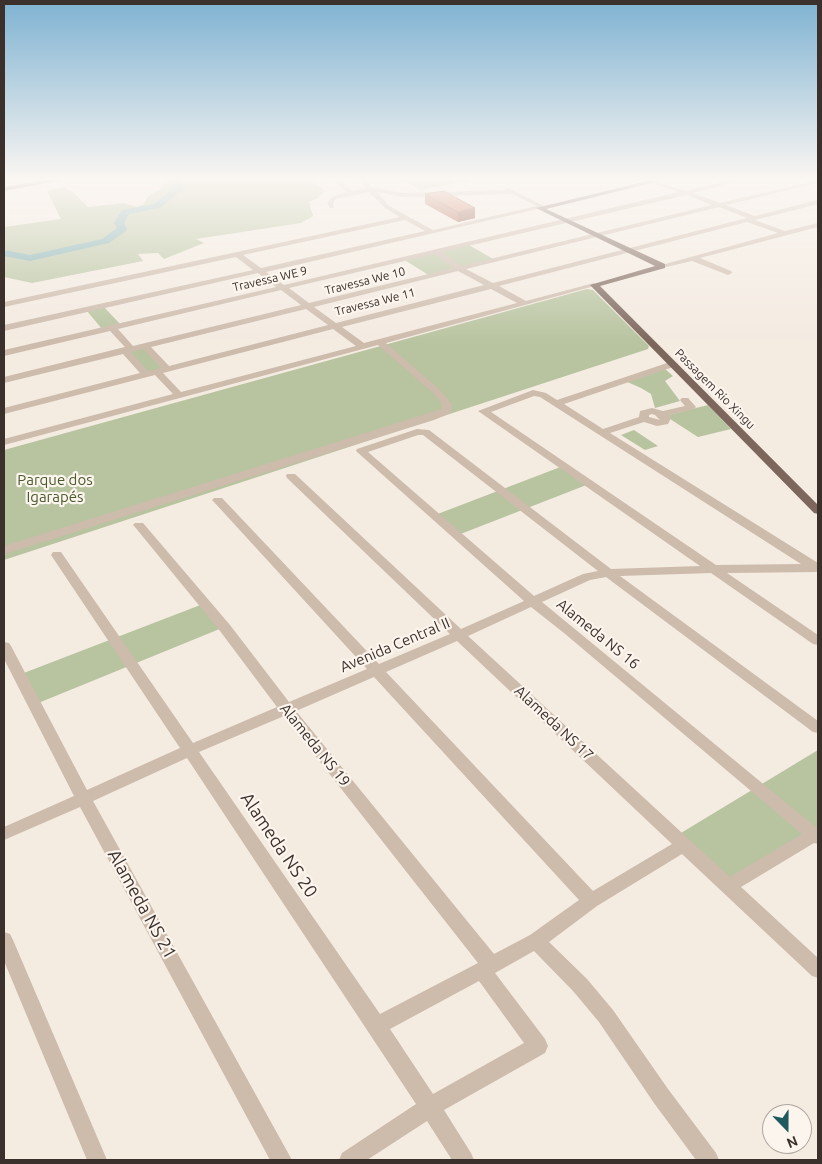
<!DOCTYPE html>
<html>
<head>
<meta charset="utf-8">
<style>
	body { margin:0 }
	#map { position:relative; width:822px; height:1164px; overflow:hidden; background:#f4ebe1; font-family:Ubuntu,sans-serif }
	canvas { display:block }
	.frame { position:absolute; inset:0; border:5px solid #3b302b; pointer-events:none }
	.north { position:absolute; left:762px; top:1104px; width:50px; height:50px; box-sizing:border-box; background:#fbf5ee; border:1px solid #aea6a0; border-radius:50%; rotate:158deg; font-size:14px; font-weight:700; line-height:20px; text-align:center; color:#3b302b }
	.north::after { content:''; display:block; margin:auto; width:18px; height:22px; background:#1f5a5e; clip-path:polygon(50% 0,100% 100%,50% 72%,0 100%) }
</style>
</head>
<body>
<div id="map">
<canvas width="822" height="1164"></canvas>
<div class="frame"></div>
<div class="north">N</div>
</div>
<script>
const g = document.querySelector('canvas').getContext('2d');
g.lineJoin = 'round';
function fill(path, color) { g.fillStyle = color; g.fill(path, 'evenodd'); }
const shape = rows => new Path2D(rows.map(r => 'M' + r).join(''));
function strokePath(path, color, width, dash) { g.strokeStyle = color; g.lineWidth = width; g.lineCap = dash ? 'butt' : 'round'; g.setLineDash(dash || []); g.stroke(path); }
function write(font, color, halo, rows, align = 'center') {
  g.font = font + ' Ubuntu,sans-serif'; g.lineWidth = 4.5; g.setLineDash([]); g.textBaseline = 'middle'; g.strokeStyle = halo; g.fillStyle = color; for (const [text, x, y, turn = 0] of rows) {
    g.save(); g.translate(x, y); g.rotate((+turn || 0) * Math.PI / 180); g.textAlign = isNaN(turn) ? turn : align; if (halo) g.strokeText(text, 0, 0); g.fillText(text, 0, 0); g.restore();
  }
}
const green = shape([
	[166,180,310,180,325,191,318,198,309,202,313,216,301,223,196,239,204,243,164,259,158,253,138,254,143,261,32,283,4,277,4,227,61,219,47,191,63,187,73,192,88,207,124,203,137,207,144,204,148,196,162,188],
	[403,180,473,180,420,190],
	[467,244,495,260,430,276,403,259],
	[587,289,593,290,649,346,648,349,4,560,4,450],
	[104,307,121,325,102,329,87,311],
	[143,347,163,368,148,372,129,351],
	[665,369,673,376,665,381,680,401,655,408,651,394,641,388,625,381],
	[708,405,731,429,698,437,670,419,668,415],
	[634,430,658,446,645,450,621,435],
	[563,466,589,484,458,535,435,515],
	[203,604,222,628,31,706,16,676],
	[818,750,818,836,812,831,728,884,676,836]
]);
const river = shape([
	[170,180,179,180,183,189,181,191,160,208,129,214,124,223,127,229,126,231,109,243,30,261,4,256,4,250,30,255,102,239,117,228,114,223,122,210,154,204,173,188,170,180]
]);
const minor = shape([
	[333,180,340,180,352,191,366,188,359,180,366,180,372,187,402,193,505,190,505,188,507,187,546,207,266,272,284,285,679,192,651,183,651,180,686,191,730,180,743,180,693,193,720,203,818,180,818,183,726,205,755,216,818,200,818,204,755,220,785,231,818,223,818,227,700,258,731,271,732,273,728,275,692,261,662,268,658,266,778,233,747,222,499,286,526,301,594,283,598,285,386,343,439,389,452,404,451,413,434,420,4,554,4,546,442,409,442,404,433,393,378,345,4,445,4,439,173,394,155,375,4,414,4,408,140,373,123,354,4,383,4,377,125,347,110,331,4,356,4,350,276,287,258,273,4,331,4,325,253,270,236,257,4,307,4,302,400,217,385,208,369,192,336,199,333,203,334,208,330,208,327,203,332,197,346,192,333,180],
	[377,192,402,197,512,194,537,206,433,230,389,206,377,192],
	[686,195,712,205,461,266,442,252,686,195],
	[719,207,747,218,493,283,466,269,719,207],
	[405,220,425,231,261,268,243,255,405,220],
	[435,254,453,268,309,303,289,288,435,254],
	[458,271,484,285,336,323,314,307,458,271],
	[491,289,517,303,364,343,342,327,491,289],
	[281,290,301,305,133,346,118,329,281,290],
	[306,309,328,325,169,366,151,347,306,309],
	[333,329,356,346,181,392,163,373,333,329],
	[143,349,161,368,148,371,131,352,143,349],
	[673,361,678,364,676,366,564,404,603,429,639,417,640,411,652,408,663,411,685,406,680,400,682,398,688,398,696,407,694,409,669,415,671,418,668,424,657,426,644,422,610,433,818,563,818,571,816,572,727,573,818,635,818,645,813,644,711,573,620,576,818,721,818,733,813,732,606,577,590,580,542,602,818,829,818,844,814,843,741,887,818,958,818,978,812,976,682,854,597,906,549,942,587,979,613,1010,668,1089,716,1153,719,1160,696,1160,654,1103,599,1022,573,991,534,951,495,973,545,1039,548,1046,545,1053,444,1110,471,1153,474,1160,452,1160,427,1121,367,1160,339,1160,342,1153,416,1104,187,758,93,801,292,1160,270,1160,80,807,4,840,4,827,74,796,4,659,4,642,9,643,11,646,87,790,180,748,51,555,53,552,61,552,193,743,277,707,220,631,135,527,133,525,135,523,143,523,230,625,289,702,367,669,214,502,212,500,214,498,222,498,379,664,450,634,287,478,286,476,287,474,295,474,461,629,524,601,356,451,357,449,417,429,429,430,611,569,700,566,478,411,533,390,546,393,557,400,673,361],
	[534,396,540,397,801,564,716,565,491,412,534,396],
	[652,414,655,415,660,420,649,417,649,415,652,414],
	[418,435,423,435,598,571,583,574,534,596,368,452,418,435],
	[531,607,564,633,802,834,730,877,468,636,531,607],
	[457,641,672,844,593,891,386,672,457,641],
	[374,677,579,900,530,935,494,954,296,711,374,677],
	[284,716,478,963,380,1014,199,752,284,716],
	[479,981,524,1043,433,1094,390,1029,479,981],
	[4,932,10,934,13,940,107,1160,87,1160,4,961,4,932]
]);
const major = shape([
	[45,180,63,180,4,191,4,187,45,180],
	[651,180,656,182,546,209,665,264,665,268,600,286,818,505,818,514,814,513,590,285,655,266,536,208,651,180]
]);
const wall = shape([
	[425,194,475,208,475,218,458,222,425,204]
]);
const shadedWall = shape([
	[475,208,475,218,458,222,458,212]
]);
const building = shape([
	[444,191,475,208,458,212,425,194,444,191]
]);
const farStreetnames = [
	["Travessa WE 9",270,279,-13],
	["Travessa We 10",365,281,-14],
	["Travessa We 11",375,302,-14],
	["Passagem Rio Xingu",715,389,45]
];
const parkNames = [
	["Parque dos",55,480],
	["Igarapés",55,497]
];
const streetNames = [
	["Alameda NS 16",598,634,39],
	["Avenida Central II",395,645,-23],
	["Alameda NS 17",554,723,43],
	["Alameda NS 19",315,745,51]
];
const nearStreetnames = [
	["Alameda NS 20",279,845,56],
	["Alameda NS 21",142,904,61]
];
fill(green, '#b8c4a0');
fill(river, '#7fb0b2');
fill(minor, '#cdbbac');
fill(major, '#7d675c');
fill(wall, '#ac5a40');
fill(shadedWall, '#8c4a34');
fill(building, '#c8694b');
strokePath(building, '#8c4a34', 1);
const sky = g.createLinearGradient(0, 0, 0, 343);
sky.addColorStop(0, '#7eb2d2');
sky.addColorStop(0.52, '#faf6f2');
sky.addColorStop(1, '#faf6f200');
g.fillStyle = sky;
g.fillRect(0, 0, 822, 343);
write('12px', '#3b302b', '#fbf5ee', farStreetnames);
write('15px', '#4a5a2e', '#fbf5ee', parkNames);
write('15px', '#3b302b', '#fbf5ee', streetNames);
write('18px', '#3b302b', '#fbf5ee', nearStreetnames);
</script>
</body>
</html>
